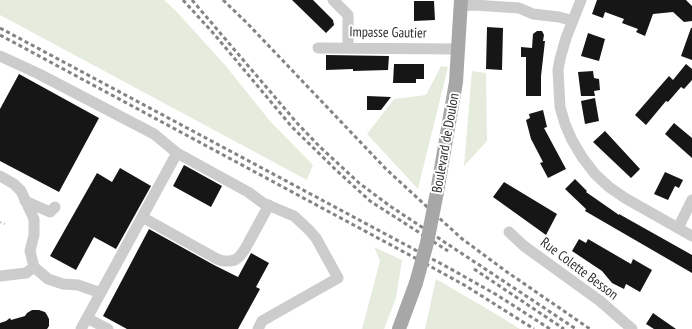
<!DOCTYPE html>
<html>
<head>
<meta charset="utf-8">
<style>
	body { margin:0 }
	canvas { display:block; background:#fff }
</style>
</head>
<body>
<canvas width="692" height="329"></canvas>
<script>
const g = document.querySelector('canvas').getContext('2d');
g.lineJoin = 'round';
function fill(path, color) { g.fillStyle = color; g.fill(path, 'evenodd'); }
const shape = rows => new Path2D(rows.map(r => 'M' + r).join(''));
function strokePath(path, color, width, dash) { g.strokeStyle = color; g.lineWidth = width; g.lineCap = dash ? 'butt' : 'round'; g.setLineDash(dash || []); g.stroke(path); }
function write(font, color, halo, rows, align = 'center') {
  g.font = font + ' "PT Sans Narrow",sans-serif'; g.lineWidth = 4; g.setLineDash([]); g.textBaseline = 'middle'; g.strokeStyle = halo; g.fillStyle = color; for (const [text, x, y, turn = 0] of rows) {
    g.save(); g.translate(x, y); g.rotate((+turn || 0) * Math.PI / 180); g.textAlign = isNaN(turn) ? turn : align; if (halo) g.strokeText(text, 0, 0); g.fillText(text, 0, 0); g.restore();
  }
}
const green = shape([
	[0,0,164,0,177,12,225,65,270,121,313,165,307,180,0,15],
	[441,66,448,67,418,189,367,134,394,99,426,95],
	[472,71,486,73,487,141,464,166],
	[374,247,402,260,396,298,384,329,362,329,380,261],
	[436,279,501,317,520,329,425,329]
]);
const building = shape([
	[292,0,313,0,333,20,334,25,326,33],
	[597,0,686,0,692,6,692,21,684,22,673,12,653,14,645,36,636,32,638,29,622,23,624,19,605,12,603,18,592,14],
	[414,1,434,1,435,20,414,21],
	[487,27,503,28,502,70,486,69],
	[691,28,692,28,692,60,681,56],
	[537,31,542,31,544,35,543,41,545,41,541,76,541,96,526,96,526,57,521,57,521,47,532,48,533,34],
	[588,33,605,39,599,61,581,56],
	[326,55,389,56,388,70,353,71,353,69,326,70],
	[394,64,424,64,424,79,416,79,416,83,393,83],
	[686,64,692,69,692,80,684,89,681,87,668,102,666,101,646,125,635,115,669,76,673,80],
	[593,71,594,78,599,79,600,90,594,91,595,96,581,96,578,72],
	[19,74,99,118,59,192,0,161,0,109],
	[367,96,391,97,381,110,367,110],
	[595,98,599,121,585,124,581,101],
	[543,110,547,127,544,128,566,169,548,178,540,163,543,162,531,139,526,120,530,118,529,114],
	[674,123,692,138,692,158,665,134],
	[605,131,640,169,631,178,593,142],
	[184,165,222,186,211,207,173,186],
	[120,168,151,186,116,249,94,237,76,270,50,256,97,173,112,182],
	[665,172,683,180,679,188,675,186,668,200,654,194],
	[575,179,587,191,586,192,619,215,619,214,692,255,692,273,585,211,586,209,565,189],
	[504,182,557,214,546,235,493,197],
	[149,229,214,265,238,277,251,253,269,263,256,287,260,289,238,329,127,329,103,316],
	[579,239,586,243,588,239,631,264,633,259,652,270,640,292,626,284,624,289,612,283,602,271,572,251],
	[32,310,39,310,45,312,47,315,49,319,49,326,47,329,0,329,0,323,6,321,10,318,11,320,25,316,27,313],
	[653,313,676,329,654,329,646,324]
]);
const path = shape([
	[0,222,5,224]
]);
const minor = shape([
	[333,0,348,15,348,48],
	[581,0,566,38,560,59,558,70,560,107,565,124,572,140,582,157,595,174,609,187,625,198,692,236],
	[461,6,474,5,519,8,533,14,559,17,573,21],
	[318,48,458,49],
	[0,56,39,74,154,134,177,153,248,192,263,203,294,216,309,230,316,238,338,278,262,321,258,329],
	[0,176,14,184,21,191,34,219,34,235,30,251,34,267,48,279,63,284,78,285,101,293],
	[25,201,50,212,55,207],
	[142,217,217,259,223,261,230,261,235,260,240,256,245,249,269,205],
	[678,228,692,200],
	[509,232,524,246,600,301,632,329],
	[0,276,26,273,34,267],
	[87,318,108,329],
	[81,329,177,153]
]);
const major = shape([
	[437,192,456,82,461,0],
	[399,329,416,283]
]);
const rail = shape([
	[183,0,214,34,292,127,335,169,370,201,448,251],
	[192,0,297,123,320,147,359,183,390,206,576,329],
	[223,0,247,23,386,169,461,238,507,272,590,329],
	[0,28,449,268,497,295,550,329],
	[0,35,417,259,466,286,534,329],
	[474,269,564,329]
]);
const majorBridge = shape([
	[416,283,427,243,437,192]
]);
const streetNames = [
	["Impasse Gautier",388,33,1],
	["Boulevard de Doulon",446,143,-80],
	["Rue Colette Besson",579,269,37]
];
fill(green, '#e5ecdd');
fill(building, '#161616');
strokePath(path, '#ccc', 2, [2, 2]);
strokePath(minor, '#ccc', 11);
strokePath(major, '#a7a7a7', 14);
strokePath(rail, '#848484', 3, [4, 3]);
strokePath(majorBridge, '#a7a7a7', 14);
write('14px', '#2f2f2f', '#fff', streetNames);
</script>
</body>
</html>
